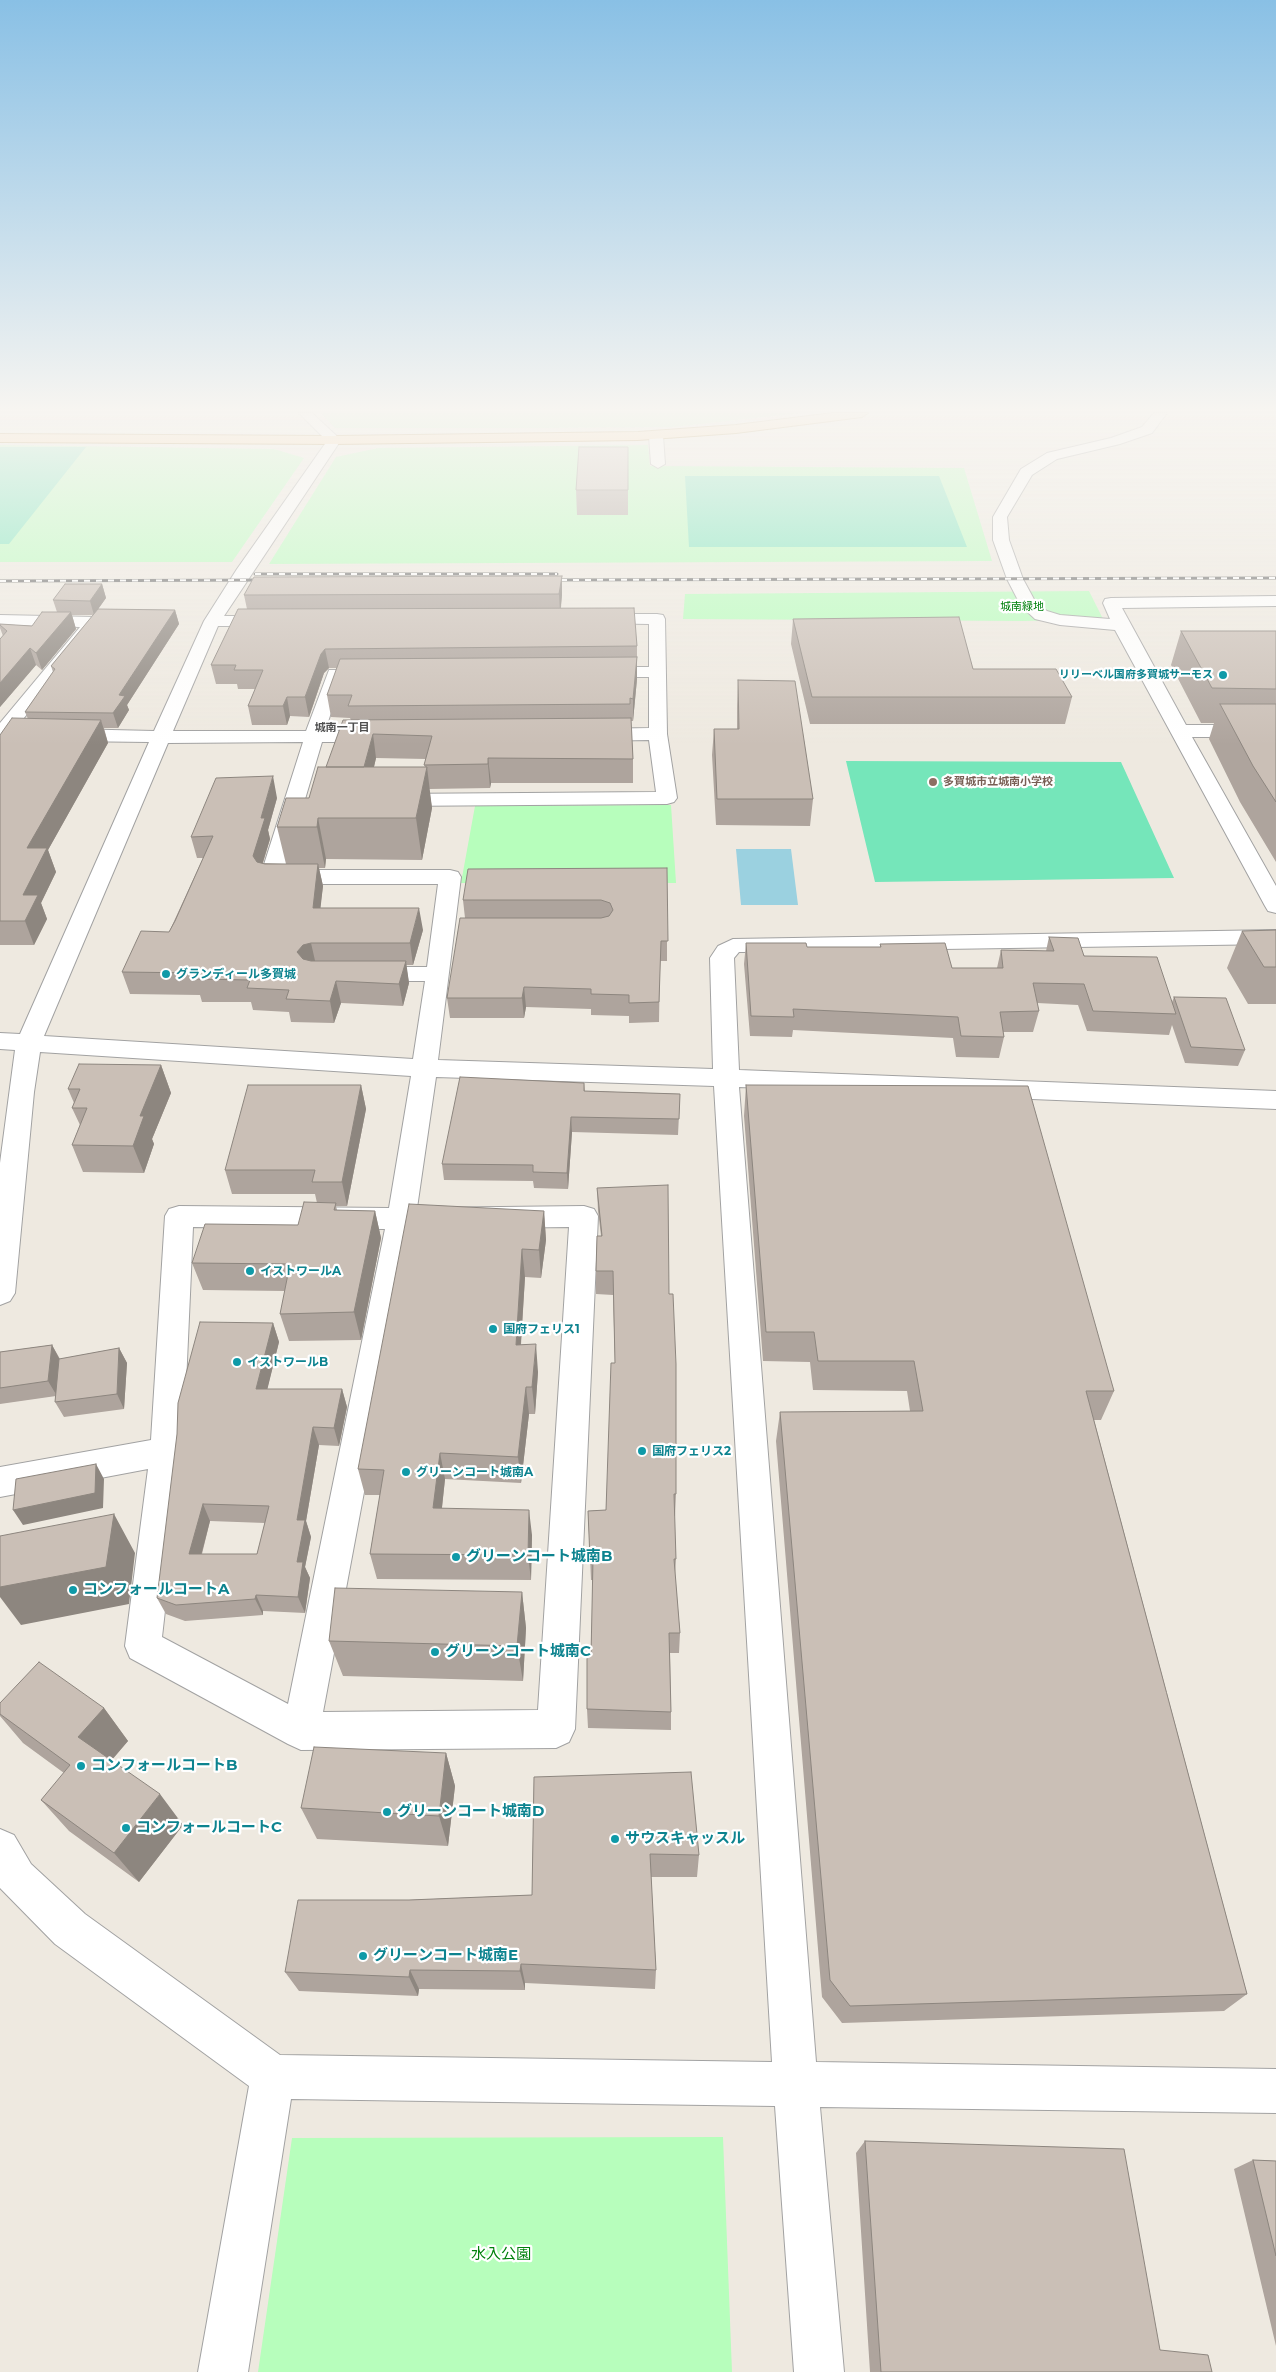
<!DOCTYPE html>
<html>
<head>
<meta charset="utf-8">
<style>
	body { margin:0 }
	canvas { display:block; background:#eee9e0 }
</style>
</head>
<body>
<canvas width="1276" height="2372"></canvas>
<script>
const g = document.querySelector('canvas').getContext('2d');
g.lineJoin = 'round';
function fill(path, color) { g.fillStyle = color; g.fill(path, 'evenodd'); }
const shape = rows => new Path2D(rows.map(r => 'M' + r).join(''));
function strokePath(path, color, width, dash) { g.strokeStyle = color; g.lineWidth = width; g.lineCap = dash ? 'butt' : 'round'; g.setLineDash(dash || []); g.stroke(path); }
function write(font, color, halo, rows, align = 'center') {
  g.font = font + ' Montserrat,"Noto Sans JP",sans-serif'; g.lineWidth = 4.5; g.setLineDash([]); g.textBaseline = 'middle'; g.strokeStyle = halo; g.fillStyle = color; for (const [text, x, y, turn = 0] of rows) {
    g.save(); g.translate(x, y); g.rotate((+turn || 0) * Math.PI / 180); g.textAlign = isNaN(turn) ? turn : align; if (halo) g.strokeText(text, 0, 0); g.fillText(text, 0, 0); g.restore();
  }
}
const park = shape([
	[321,413,802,413,673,427,544,428,335,428],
	[0,445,274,449,304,458,232,562,0,562],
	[648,445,650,466,964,468,992,561,269,564,336,457,378,448],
	[1089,591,1103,619,1023,621,683,619,685,594],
	[671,805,676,883,461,883,475,806],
	[723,2137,732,2372,258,2372,292,2138]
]);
const pitch = shape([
	[0,447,86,447,9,544,0,544],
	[685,476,939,476,967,547,689,547],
	[846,761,1121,762,1174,878,875,882]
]);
const water = shape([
	[736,849,791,849,798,905,741,905]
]);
const minor = shape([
	[299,413,312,413,341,440,224,616,270,616,276,617,278,621,276,625,270,626,218,626,173,731,306,731,329,670,355,670,358,674,355,678,342,679,325,731,375,730,382,732,385,736,382,740,375,742,322,742,284,870,450,870,458,872,461,877,438,1060,713,1069,710,958,718,946,733,939,1276,930,1276,944,743,952,739,952,734,958,739,1070,1276,1091,1276,1109,739,1087,816,2062,1276,2069,1276,2113,820,2107,844,2372,794,2372,775,2106,291,2099,248,2372,198,2372,249,2086,55,1944,0,1888,0,1829,14,1835,31,1864,85,1914,280,2055,772,2062,714,1086,436,1077,417,1208,584,1206,594,1209,598,1216,575,1729,569,1742,556,1748,301,1750,288,1744,130,1658,125,1646,148,1469,0,1497,0,1467,151,1440,165,1216,169,1209,179,1206,389,1208,411,1076,40,1052,34,1092,15,1293,10,1301,0,1305,0,1163,15,1050,0,1049,0,1033,20,1034,149,742,68,741,61,739,58,735,61,731,68,729,154,731,204,621,237,569,327,441,299,413],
	[303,742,260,877,263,882,271,884,438,884,427,967,370,967,362,969,358,974,362,979,370,981,425,981,413,1059,44,1036,168,743,303,742],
	[193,1227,385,1229,288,1704,162,1637,183,1451,193,1227],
	[569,1227,538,1710,323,1712,413,1229,569,1227],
	[1154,413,1167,413,1152,433,1120,444,1057,459,1032,475,1007,517,1009,540,1023,579,1036,603,1047,611,1060,615,1110,619,1103,603,1105,599,1111,598,1276,596,1276,606,1122,608,1186,725,1276,725,1276,737,1192,737,1276,886,1276,913,1268,911,1265,906,1115,630,1060,625,1035,619,1021,606,1007,579,993,540,993,517,1021,469,1047,453,1111,438,1142,427,1154,413],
	[656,432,663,436,665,464,658,468,651,464,649,436,656,432],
	[598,614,657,614,663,615,665,619,667,734,677,798,674,802,667,804,392,806,385,804,382,800,385,796,392,794,656,792,649,740,595,741,588,739,585,735,588,731,595,729,649,728,649,677,599,677,593,676,590,672,593,668,599,667,649,667,649,624,592,623,590,619,592,615,598,614],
	[0,615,93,617,99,618,101,622,7,739,0,741,0,723,80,627,0,625,0,615]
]);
const major = shape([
	[833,413,868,413,862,417,736,433,638,440,334,444,0,442,0,434,334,436,638,432,736,425,833,413]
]);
const rail = shape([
	[255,574,557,574],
	[549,580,1276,578],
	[0,581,266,580]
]);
const wall = shape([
	[628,447,628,515,577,515,576,490],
	[562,576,562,595,561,608,637,646,637,679,633,721,631,721,633,759,633,783,491,783,490,788,429,789,432,808,422,860,326,859,325,868,319,868,323,886,320,908,423,930,413,965,406,965,409,983,403,1006,341,1003,334,1023,291,1022,289,1012,253,1010,251,1002,202,1002,200,995,130,994,122,972,169,932,203,858,197,858,191,837,277,798,268,830,270,839,263,863,286,864,277,827,309,798,351,720,350,718,331,717,327,695,337,668,329,668,324,673,309,717,290,716,287,725,252,725,248,706,255,689,238,689,237,684,216,684,211,665,247,609,244,595],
	[376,758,426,759,424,765,425,767,374,767],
	[102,584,106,598,98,609,175,610,179,624,127,705,129,710,118,728,104,728,108,743,48,850,56,872,41,903,47,919,34,945,0,945,0,735,28,719,25,712,53,672,51,666,93,615,72,615,76,629,42,670,36,665,0,707,0,639,3,636,0,628,0,624,32,626,57,612,53,600],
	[793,619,1072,697,1065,724,810,724,791,644],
	[1181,631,1276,631,1276,862,1240,802,1209,739,1214,723,1201,723,1171,665],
	[738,680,813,799,810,826,716,825,712,755,714,729,737,729,737,706],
	[667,868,667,961,660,961,659,1022,629,1023,629,1016,591,1015,591,1009,526,1007,524,1018,450,1018,447,998,465,918,463,900],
	[1276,930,1276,1004,1248,1004,1227,968,1242,931],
	[1049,937,1172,1002,1174,997,1245,1050,1238,1066,1185,1063,1172,1025,1169,1035,1087,1031,1078,1005,1037,1003,1039,1011,1033,1032,1003,1032,1004,1037,999,1058,956,1057,953,1038,793,1030,792,1037,750,1036,744,964,746,943,807,947,880,947,880,944,952,968,997,968,1001,950,1046,951],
	[161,1065,171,1093,152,1139,154,1144,144,1173,83,1172,72,1145,80,1125,72,1108,74,1103,68,1089],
	[584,1083,585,1091,680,1094,678,1135,572,1132,568,1189,534,1188,533,1181,444,1180,442,1164],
	[361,1085,366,1109,347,1206,336,1206,337,1210,375,1211,381,1238,361,1340,289,1341,280,1314,285,1291,203,1290,192,1263,298,1225,317,1203,315,1194,232,1194,225,1170],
	[746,1085,1114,1391,1101,1420,1094,1420,1247,1994,1224,2011,842,2023,822,1997,776,1441,780,1412,910,1411,907,1391,813,1390,810,1362,763,1361,744,1116],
	[597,1188,669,1294,676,1494,675,1516,674,1516,676,1559,675,1575,680,1633,679,1653,670,1653,671,1712,671,1730,588,1728,587,1709,591,1656,593,1580,591,1580,588,1511,606,1510,615,1363,613,1295,596,1294,596,1271,601,1236,598,1211],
	[544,1211,546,1240,541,1278,525,1277,521,1345,538,1372,535,1414,529,1414,521,1483,445,1479,442,1508,532,1535,531,1580,377,1579,370,1554,380,1495,365,1495,358,1469],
	[273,1323,279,1342,267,1389,342,1389,347,1407,339,1446,319,1445,306,1521,311,1537,305,1567,310,1578,305,1613,263,1611,263,1615,185,1621,166,1614,157,1598],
	[210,1521,265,1523,257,1554,202,1554],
	[52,1345,60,1359,119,1348,127,1363,124,1409,64,1417,55,1402,56,1396,0,1404,0,1352],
	[522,1592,526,1628,523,1681,343,1676,329,1641],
	[0,1703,104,1708,128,1741,112,1760,183,1825,139,1882,69,1831,41,1800,64,1773,23,1743,0,1716],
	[446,1753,455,1786,448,1846,317,1839,301,1808],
	[534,1777,699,1855,697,1877,651,1877,656,1970,655,1989,525,1983,525,1990,419,1989,418,1996,299,1991,285,1972,409,1900,532,1895],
	[865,2141,1160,2350,1212,2372,870,2372,856,2153],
	[1253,2160,1276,2161,1276,2346,1234,2169]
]);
const shadedWall = shape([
	[562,576,562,595,560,613,559,594],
	[102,584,106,598,94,615,90,601],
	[175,610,179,624,127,705,129,710,118,728,113,713,119,695],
	[71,612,76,629,42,670,36,653],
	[30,648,36,665,0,707,0,683],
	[325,649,329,668,324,673,309,717,305,697,321,654],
	[637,657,637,679,633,721,633,699],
	[287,697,290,716,287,725,283,706],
	[101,720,108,743,48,850,56,872,41,903,47,919,34,945,25,921,23,895,27,848],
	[373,734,376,758,368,792,364,768],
	[488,758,491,783,490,788,488,764],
	[427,767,432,808,422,860,416,818],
	[273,776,277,798,268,830,270,839,258,878,253,856,261,818],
	[318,818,326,859,325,868,317,827],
	[318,864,323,886,318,930,313,908],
	[419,908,423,930,413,965,410,943],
	[311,943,316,965,302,974,297,952,303,945],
	[406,961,409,983,403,1006,399,984],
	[336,981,341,1003,334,1023,330,1001],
	[524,987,526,1007,524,1018,522,998],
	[161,1065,171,1093,152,1139,154,1144,144,1173,133,1146,140,1116],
	[361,1085,366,1109,347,1206,342,1182],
	[571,1117,572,1132,568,1189,567,1173],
	[375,1211,381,1238,361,1340,354,1312],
	[544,1211,546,1240,541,1278,539,1250],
	[522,1249,525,1277,519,1372,516,1345],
	[273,1323,279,1342,263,1407,256,1389],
	[536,1344,538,1372,535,1414,532,1387],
	[52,1345,60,1360,57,1396,48,1381],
	[119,1348,127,1363,124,1409,117,1394],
	[526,1387,529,1414,521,1483,518,1457],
	[342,1389,347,1407,339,1446,334,1428],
	[313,1427,319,1445,306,1521,311,1537,305,1567,310,1578,305,1613,298,1597,297,1562,297,1520],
	[440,1453,445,1479,439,1534,433,1508],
	[96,1464,104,1479,103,1508,23,1525,13,1510],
	[203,1504,210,1521,197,1571,189,1554],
	[529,1510,532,1535,531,1580,528,1555],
	[114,1514,135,1553,129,1604,21,1625,0,1597,0,1587],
	[522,1592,526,1628,523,1681,517,1646],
	[256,1595,263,1611,263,1615,255,1599],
	[104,1708,128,1741,103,1770,78,1737],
	[446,1753,455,1786,448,1846,439,1816],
	[160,1794,183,1825,139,1882,114,1853],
	[521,1964,525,1983,525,1990,520,1971],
	[410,1970,419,1989,418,1996,409,1977]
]);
const building = shape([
	[579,447,628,447,628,490,576,490,579,447],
	[562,576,559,594,244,595,254,577,562,576],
	[65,584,102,584,90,601,53,600,65,584],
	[634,608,637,646,325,649,321,654,305,697,287,697,283,706,248,706,263,670,234,670,236,665,211,665,238,609,634,608],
	[98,609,175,610,119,695,125,696,113,713,25,712,55,669,51,666,98,609],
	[42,612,71,612,36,653,30,648,0,683,0,639,7,631,0,625,0,624,32,626,42,612],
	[959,617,973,669,1056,669,1072,697,812,697,793,619,959,617],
	[1181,631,1276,631,1276,689,1212,688,1181,631],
	[637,657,633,699,630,698,630,704,348,706,352,695,327,695,340,659,637,657],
	[738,680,795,681,813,799,717,799,714,729,739,729,738,680],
	[1220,704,1276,704,1276,802,1253,766,1220,704],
	[12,718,101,720,27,848,47,848,23,895,38,895,25,921,0,921,0,735,12,718],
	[631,718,633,759,488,758,488,764,424,765,432,736,373,734,364,767,326,767,343,720,631,718],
	[318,767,427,767,416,818,318,818,317,827,277,827,286,798,309,798,318,767],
	[273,776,261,818,265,818,253,856,257,862,265,864,318,864,313,908,419,908,410,943,311,943,303,945,297,952,303,959,311,961,406,961,399,984,336,981,330,1001,286,999,289,990,247,988,250,980,196,979,198,973,122,972,141,931,169,932,175,921,213,836,191,837,216,778,273,776],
	[667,868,668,941,661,941,659,1002,629,1003,629,995,591,994,591,989,524,987,522,998,447,998,460,918,601,918,609,916,613,910,610,903,601,900,463,900,468,869,667,868],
	[1276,930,1276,967,1264,967,1242,931,1276,930],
	[1049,937,1078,938,1084,956,1157,957,1176,1014,1093,1011,1084,984,1033,983,1039,1011,1000,1012,1004,1037,961,1036,958,1017,793,1009,794,1017,751,1016,746,943,806,943,807,947,881,947,880,944,945,943,952,968,1003,968,1001,950,1054,951,1049,937],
	[1174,997,1226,998,1245,1050,1191,1047,1174,997],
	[79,1064,161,1065,140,1116,144,1116,133,1146,72,1145,87,1108,72,1108,80,1089,68,1089,79,1064],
	[460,1077,584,1083,584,1091,680,1094,679,1119,571,1117,567,1173,533,1172,533,1165,442,1164,460,1077],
	[248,1085,361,1085,342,1182,312,1182,315,1170,225,1170,248,1085],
	[746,1085,1028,1086,1114,1391,1086,1391,1247,1994,850,2006,830,1980,780,1412,923,1411,914,1361,818,1361,814,1332,766,1332,746,1085],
	[668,1185,669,1294,673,1294,676,1364,676,1494,674,1494,676,1559,674,1559,680,1633,669,1633,671,1712,587,1709,587,1656,591,1656,593,1559,590,1559,588,1511,606,1510,611,1363,615,1363,613,1271,596,1271,597,1236,602,1236,597,1188,668,1185],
	[304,1202,336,1203,334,1210,375,1211,354,1312,280,1314,290,1264,192,1263,205,1224,298,1225,304,1202],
	[409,1204,544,1211,539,1250,522,1249,516,1345,536,1344,532,1387,526,1387,518,1457,440,1453,433,1508,529,1510,528,1555,370,1554,384,1470,358,1469,409,1204],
	[200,1322,273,1323,256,1389,342,1389,334,1428,313,1427,297,1520,305,1520,297,1562,303,1562,298,1597,256,1595,255,1599,176,1605,157,1598,177,1434,178,1403,200,1322],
	[203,1504,269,1506,257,1554,189,1554,203,1504],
	[52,1345,48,1381,0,1388,0,1352,52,1345],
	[119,1348,117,1394,55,1402,59,1359,119,1348],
	[96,1464,95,1493,13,1510,16,1479,96,1464],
	[114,1514,106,1567,0,1587,0,1536,114,1514],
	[335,1588,522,1592,517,1646,329,1641,335,1588],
	[39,1662,104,1708,78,1737,160,1794,114,1853,41,1800,70,1765,0,1714,0,1703,39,1662],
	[314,1747,446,1753,439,1816,301,1808,314,1747],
	[691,1772,699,1855,650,1854,656,1970,521,1964,520,1971,410,1970,409,1977,285,1972,298,1900,409,1900,532,1895,534,1777,691,1772],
	[865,2141,1124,2149,1160,2350,1208,2355,1212,2372,881,2372,865,2141],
	[1253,2160,1276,2161,1276,2256,1253,2160]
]);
const markers = [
	[1223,675,5,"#0f9aa8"],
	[933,782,5,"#8d6e63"],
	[166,974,5,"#0f9aa8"],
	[250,1271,5,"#0f9aa8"],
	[493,1329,5,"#0f9aa8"],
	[237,1362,5,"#0f9aa8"],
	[642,1451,5,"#0f9aa8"],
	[406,1472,5,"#0f9aa8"],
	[456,1557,5,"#0f9aa8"],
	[73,1590,5,"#0f9aa8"],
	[435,1652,5,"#0f9aa8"],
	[81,1766,5,"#0f9aa8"],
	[387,1812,5,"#0f9aa8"],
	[126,1828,5,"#0f9aa8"],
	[615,1839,5,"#0f9aa8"],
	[363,1956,5,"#0f9aa8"]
];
const farParknames = [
	["城南緑地",1022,607]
];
const farCulturenames = [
	["リリーベル国府多賀城サーモス",1213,675]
];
const farNeighbourhoodnames = [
	["城南一丁目",342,728]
];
const farEducationnames = [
	["多賀城市立城南小学校",943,782]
];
const cultureNames = [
	["グランディール多賀城",176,974],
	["イストワールA",260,1271],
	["国府フェリス1",503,1329],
	["イストワールB",247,1362],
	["国府フェリス2",652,1451],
	["グリーンコート城南A",416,1472]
];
const nearCulturenames = [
	["グリーンコート城南B",466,1557],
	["コンフォールコートA",83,1590],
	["グリーンコート城南C",445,1652],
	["コンフォールコートB",91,1766],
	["グリーンコート城南D",397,1812],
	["コンフォールコートC",136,1828],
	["サウスキャッスル",625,1839],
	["グリーンコート城南E",373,1956]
];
const nearParknames = [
	["水入公園",501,2255]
];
fill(park, '#b7febc');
fill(pitch, '#75e6ba');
fill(water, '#9bd1e0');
strokePath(minor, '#a2a2a2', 2);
strokePath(major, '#936100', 2);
fill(minor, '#fff');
fill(major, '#ffd094');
strokePath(rail, '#696969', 3);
strokePath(rail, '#fff', 2, [6]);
fill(wall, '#aea49d');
fill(shadedWall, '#8d867f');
fill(building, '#cabfb6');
strokePath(building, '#8d867f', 1);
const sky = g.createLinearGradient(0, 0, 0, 745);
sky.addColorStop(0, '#89c0e5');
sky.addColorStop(0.55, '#f7f5f1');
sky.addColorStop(1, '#f7f5f100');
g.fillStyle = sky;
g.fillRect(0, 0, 1276, 745);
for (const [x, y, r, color] of markers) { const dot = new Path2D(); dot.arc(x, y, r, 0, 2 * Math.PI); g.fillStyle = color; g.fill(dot); strokePath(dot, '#fff', 2); }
write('11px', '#01810c', '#fff', farParknames);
write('bold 11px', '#0d838f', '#fff', farCulturenames, 'right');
write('bold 11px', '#4e4e4e', '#fff', farNeighbourhoodnames);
write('bold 11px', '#785e54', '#fff', farEducationnames, 'left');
write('bold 12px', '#0d838f', '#fff', cultureNames, 'left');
write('bold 15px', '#0d838f', '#fff', nearCulturenames, 'left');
write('15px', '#01810c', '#fff', nearParknames);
</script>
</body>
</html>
